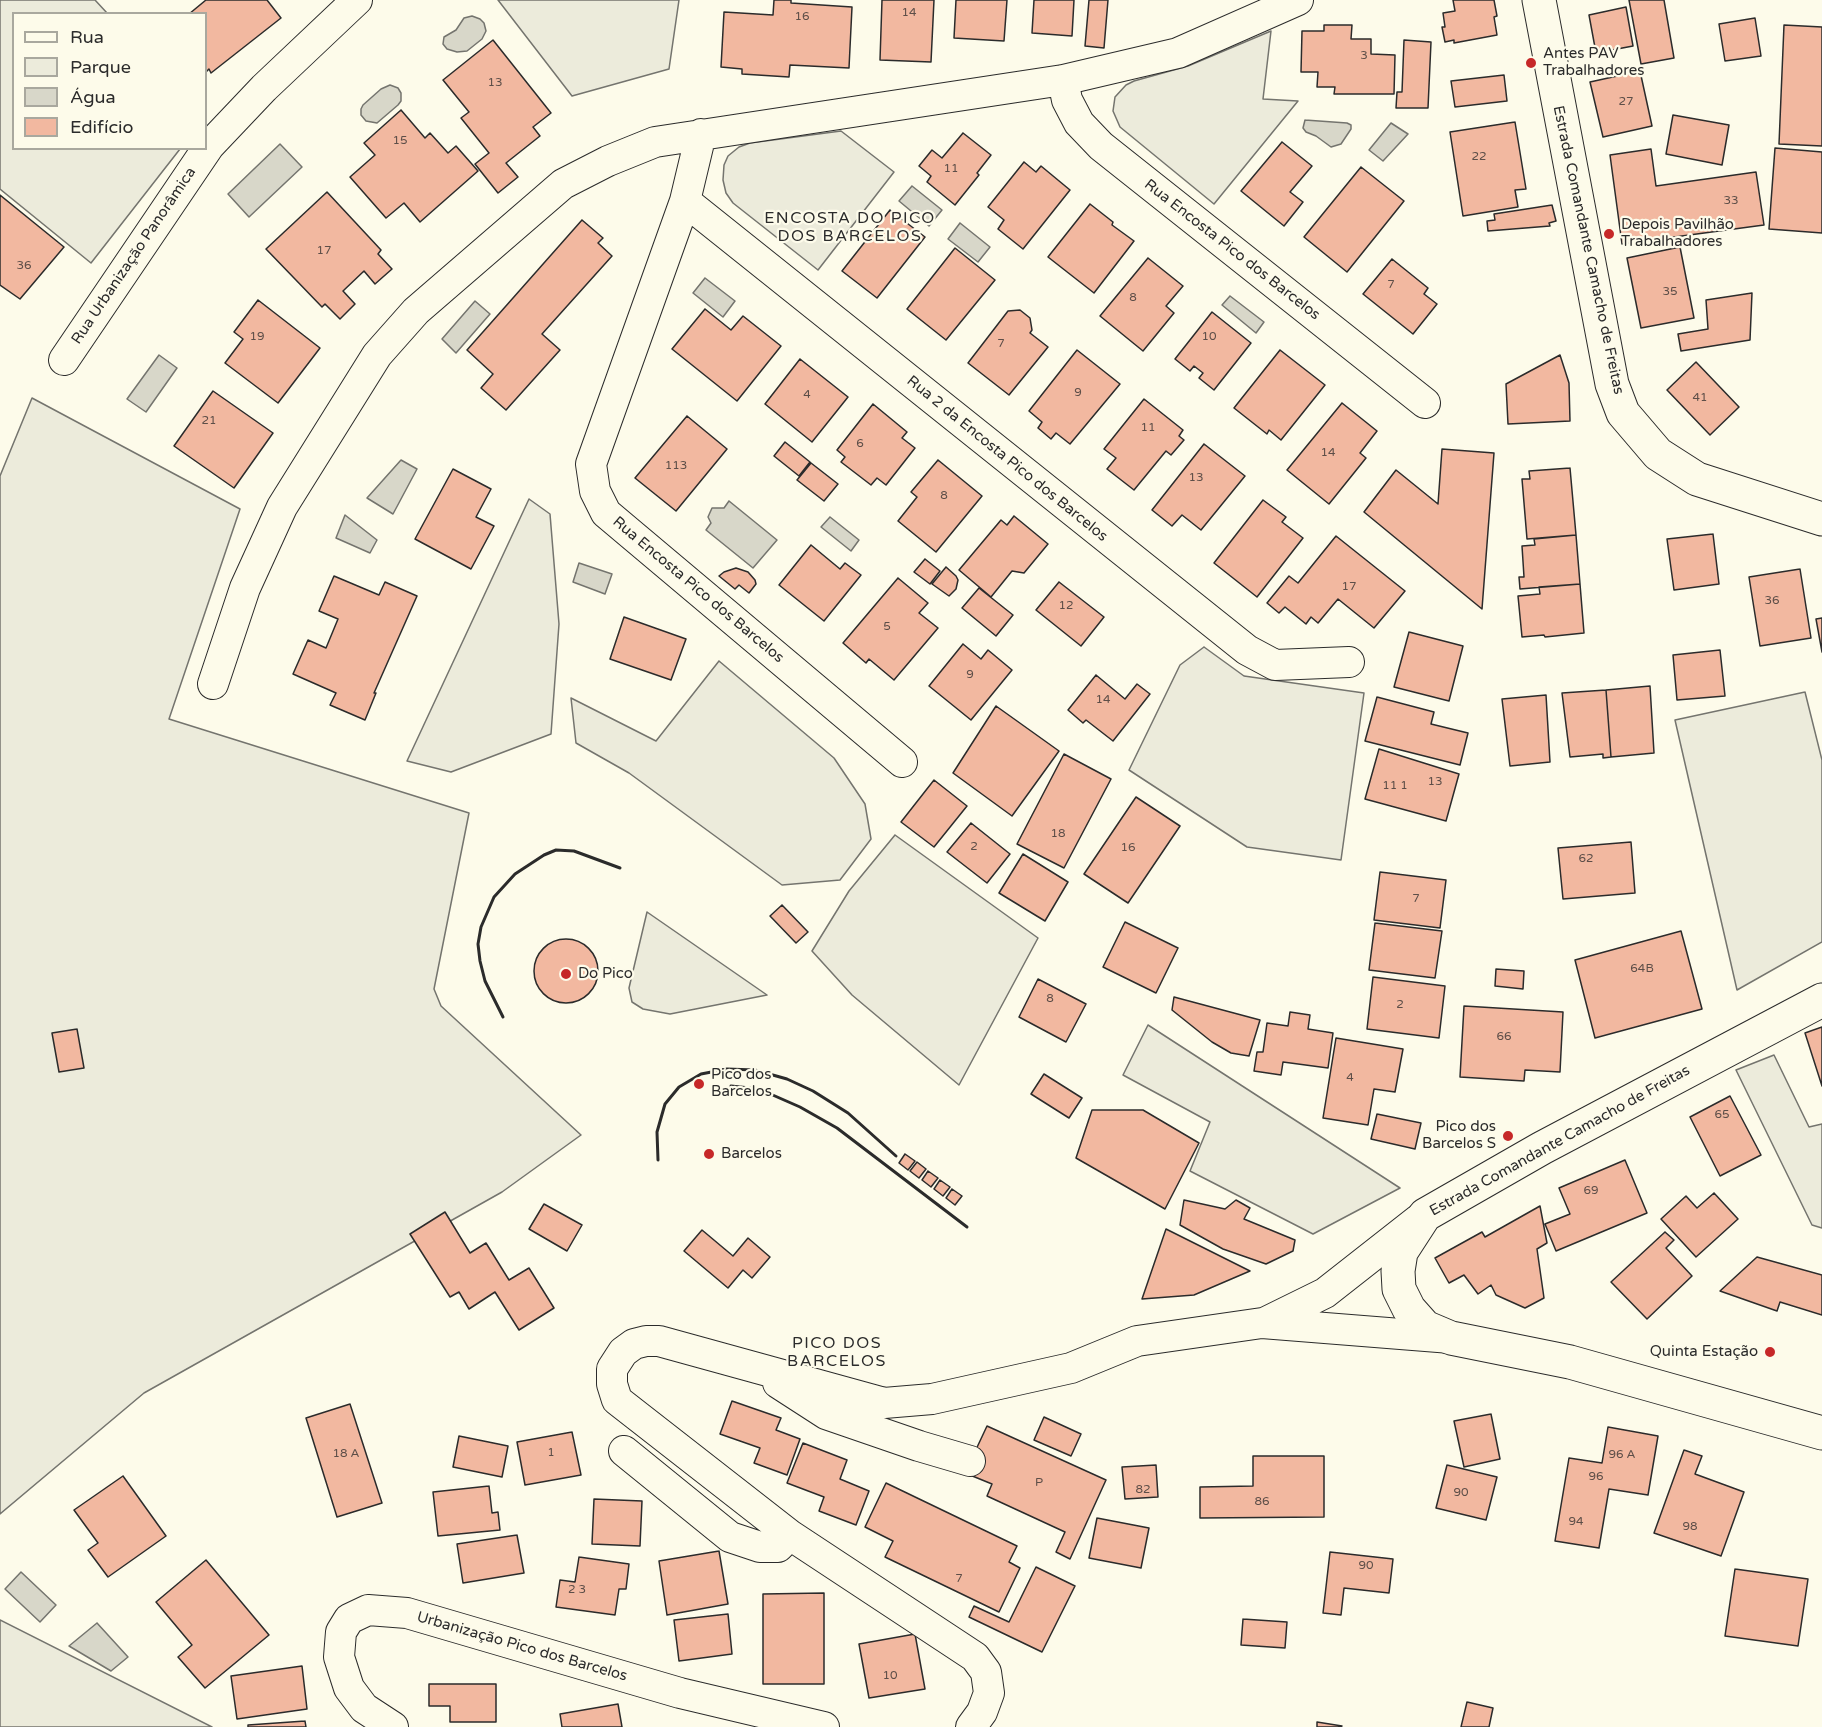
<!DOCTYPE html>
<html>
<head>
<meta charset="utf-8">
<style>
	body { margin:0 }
	#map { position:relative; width:1822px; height:1727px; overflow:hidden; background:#fdfbea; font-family:"Varela Round",sans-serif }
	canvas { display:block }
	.legend { position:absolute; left:12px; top:12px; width:195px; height:138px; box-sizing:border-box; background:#fdfbea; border:2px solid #a9a89e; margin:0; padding:8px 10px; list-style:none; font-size:18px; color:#2b2b2b }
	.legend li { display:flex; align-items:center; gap:12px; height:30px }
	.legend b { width:30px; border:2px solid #a9a89e }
</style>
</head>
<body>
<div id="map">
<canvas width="1822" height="1727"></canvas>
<ul class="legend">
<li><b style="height:8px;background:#fdfbea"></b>Rua</li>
<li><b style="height:16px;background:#ecebdb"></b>Parque</li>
<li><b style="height:16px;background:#d8d7c9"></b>Água</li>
<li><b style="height:16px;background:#f2b8a0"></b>Edifício</li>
</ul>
</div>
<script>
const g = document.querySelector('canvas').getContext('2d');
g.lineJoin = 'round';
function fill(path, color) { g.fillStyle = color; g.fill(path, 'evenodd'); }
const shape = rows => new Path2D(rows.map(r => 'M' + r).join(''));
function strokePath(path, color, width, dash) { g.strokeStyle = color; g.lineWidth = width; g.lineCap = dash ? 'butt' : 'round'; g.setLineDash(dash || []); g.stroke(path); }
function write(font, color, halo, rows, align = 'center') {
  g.font = font + ' "Varela Round",sans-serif'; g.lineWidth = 4.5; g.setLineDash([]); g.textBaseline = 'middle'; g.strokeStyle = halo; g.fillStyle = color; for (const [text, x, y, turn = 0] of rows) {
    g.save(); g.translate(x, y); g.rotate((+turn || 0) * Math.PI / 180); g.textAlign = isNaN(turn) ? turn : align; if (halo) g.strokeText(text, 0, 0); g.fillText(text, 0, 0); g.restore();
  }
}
const green = shape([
	[0,0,95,0,107,13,14,14,14,148,180,149,91,263,0,189,0,0],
	[498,0,679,0,669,69,572,96,498,0],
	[1271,31,1263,99,1298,101,1214,204,1120,127,1113,111,1115,97,1126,85,1134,81,1188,66,1271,31],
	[841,131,894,172,818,270,733,203,726,193,723,180,724,165,728,156,739,147,750,143,841,131],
	[32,398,240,509,169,719,469,813,434,989,441,1006,581,1135,502,1192,144,1393,0,1514,0,476,32,398],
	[529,499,550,514,559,624,551,734,451,772,407,761,529,499],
	[1204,647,1244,676,1364,693,1341,860,1247,847,1129,770,1180,665,1204,647],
	[719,661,834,758,865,804,871,839,840,880,782,885,629,773,576,743,571,698,656,741,719,661],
	[1805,692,1822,760,1822,942,1737,990,1675,720,1805,692],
	[895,835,1038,938,959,1085,852,995,812,951,849,891,895,835],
	[647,912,767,995,670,1014,643,1009,632,1002,629,988,647,912],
	[1148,1025,1400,1188,1313,1234,1190,1171,1210,1122,1123,1075,1148,1025],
	[1774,1055,1809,1127,1822,1124,1822,1228,1812,1225,1736,1070,1774,1055],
	[0,1620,212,1727,0,1727,0,1620]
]);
const water = shape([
	[472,16,480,19,484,23,486,31,482,39,467,51,457,52,447,49,443,44,444,37,456,30,464,18,472,16],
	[390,85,398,88,401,93,401,101,398,105,377,123,366,121,361,115,361,109,363,105,381,89,390,85],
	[1305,120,1347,123,1351,125,1351,129,1341,144,1331,147,1316,136,1306,132,1303,128,1305,120],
	[1391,123,1408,134,1383,161,1369,150,1391,123],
	[280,144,302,167,249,217,228,194,280,144],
	[912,186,942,210,929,226,899,201,912,186],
	[960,223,990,247,978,262,948,239,960,223],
	[705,278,735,301,723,317,693,293,705,278],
	[1230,296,1264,322,1256,333,1222,305,1230,296],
	[475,301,490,314,456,353,442,339,475,301],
	[159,355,177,368,146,412,127,399,159,355],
	[401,460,417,469,393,514,367,498,401,460],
	[729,501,777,540,753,568,706,530,711,523,708,517,712,508,724,508,729,501],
	[345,515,377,540,370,553,336,538,345,515],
	[830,517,859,540,851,551,821,527,830,517],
	[579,563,612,574,605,594,573,582,579,563],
	[21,1572,56,1605,40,1622,5,1589,21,1572],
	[97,1623,128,1657,111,1671,69,1646,97,1623]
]);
const building = shape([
	[206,0,267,0,281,18,211,73,209,69,206,72,206,14,189,14,206,0],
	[774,0,791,0,791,3,852,7,849,68,790,65,789,77,742,74,742,69,721,67,724,12,773,15,774,0],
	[882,0,934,0,931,62,880,60,882,0],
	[956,0,1007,0,1004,41,954,38,956,0],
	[1034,0,1074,0,1072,36,1032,33,1034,0],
	[1089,0,1108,0,1104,48,1085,46,1089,0],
	[1453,0,1494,0,1497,16,1494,17,1497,35,1454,43,1454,40,1445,42,1442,27,1445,27,1443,13,1455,11,1453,0],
	[1629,0,1664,0,1674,58,1641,64,1629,0],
	[1626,7,1633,46,1596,53,1589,15,1626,7],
	[1755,18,1761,56,1725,61,1719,24,1755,18],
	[1324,25,1352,25,1351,39,1371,39,1371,54,1395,55,1394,94,1334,94,1335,87,1317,87,1318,72,1301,72,1302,31,1324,31,1324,25],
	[1784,25,1822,27,1822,146,1779,144,1784,25],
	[493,40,551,113,533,127,540,136,506,163,518,177,498,193,475,164,489,153,461,118,469,112,443,80,493,40],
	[1404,40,1431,42,1428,108,1396,108,1397,92,1402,92,1404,40],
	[1640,71,1652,126,1603,137,1590,82,1640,71],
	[1504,75,1507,101,1455,107,1451,81,1504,75],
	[401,110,425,138,430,133,448,153,456,146,478,171,420,222,404,203,386,218,350,177,375,155,364,143,401,110],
	[1673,115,1729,125,1722,165,1666,154,1673,115],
	[1515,122,1526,189,1515,190,1518,207,1463,216,1450,132,1515,122],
	[963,133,991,155,977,173,979,175,955,205,927,182,931,176,919,166,932,150,942,158,963,133],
	[1282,142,1312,166,1290,192,1303,202,1284,226,1241,191,1282,142],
	[1775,148,1822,152,1822,233,1769,229,1775,148],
	[1651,149,1656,186,1756,172,1764,225,1622,244,1610,155,1651,149],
	[1024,162,1036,172,1041,166,1070,190,1023,249,998,229,1004,220,988,207,1024,162],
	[1361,167,1404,201,1347,272,1304,237,1361,167],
	[327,192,381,250,378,254,392,269,375,284,364,271,343,291,355,304,340,319,325,304,322,307,266,249,327,192],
	[0,195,64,247,20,299,0,285,0,195],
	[1090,204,1113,222,1112,225,1134,241,1094,293,1048,257,1090,204],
	[1552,205,1556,221,1549,223,1550,226,1488,231,1487,221,1495,220,1494,214,1552,205],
	[890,210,925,237,877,298,842,271,890,210],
	[582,220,603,238,598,243,612,256,542,334,560,350,506,410,481,388,493,374,467,350,582,220],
	[1680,247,1694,318,1641,328,1627,258,1680,247],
	[955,248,995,280,946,340,907,309,955,248],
	[1148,258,1183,286,1166,306,1174,313,1143,351,1100,316,1148,258],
	[1392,259,1428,288,1424,294,1437,304,1413,334,1363,294,1392,259],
	[1752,293,1750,340,1681,351,1678,334,1708,329,1706,300,1752,293],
	[258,300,320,348,278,403,225,363,243,339,234,332,258,300],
	[705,309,731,330,743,316,781,346,737,401,672,349,705,309],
	[1020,310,1030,318,1032,330,1030,333,1048,347,1009,395,968,363,1008,311,1020,310],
	[1212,312,1251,343,1214,390,1199,378,1203,373,1194,366,1190,371,1175,359,1212,312],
	[1077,350,1120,384,1070,444,1056,433,1051,439,1038,428,1042,422,1029,411,1077,350],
	[1280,350,1325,385,1281,440,1269,430,1267,434,1234,408,1280,350],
	[1560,355,1569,383,1570,421,1508,424,1506,384,1560,355],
	[800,359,848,397,812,442,765,404,800,359],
	[1696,362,1739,407,1710,435,1667,390,1696,362],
	[213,391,273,433,234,488,174,446,213,391],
	[1144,399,1183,430,1179,436,1184,440,1171,455,1166,451,1134,490,1107,469,1116,458,1104,449,1144,399],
	[1342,403,1377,431,1360,453,1366,458,1329,504,1287,470,1342,403],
	[873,404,907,432,902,438,915,448,886,485,877,478,871,485,841,462,845,457,837,450,873,404],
	[687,416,727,449,676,511,635,478,687,416],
	[785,442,810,462,799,476,774,456,785,442],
	[1204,444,1245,476,1201,530,1182,515,1172,526,1152,510,1204,444],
	[1442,449,1494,453,1482,609,1364,512,1396,470,1438,504,1442,449],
	[938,460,982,496,936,552,898,521,917,497,911,492,938,460],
	[811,463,838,484,824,501,797,480,811,463],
	[1570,468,1576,535,1527,539,1522,479,1530,479,1529,471,1570,468],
	[453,469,491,489,476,517,494,526,471,569,415,539,453,469],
	[1263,500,1286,517,1282,522,1303,538,1257,597,1214,563,1263,500],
	[1014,516,1048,544,1024,573,1012,571,991,597,959,570,1001,520,1007,525,1014,516],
	[1713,534,1719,584,1674,590,1667,539,1713,534],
	[1576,535,1580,584,1520,589,1519,577,1524,577,1522,546,1535,545,1534,539,1576,535],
	[1336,536,1405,591,1374,628,1338,599,1318,623,1311,617,1306,624,1285,607,1279,613,1267,603,1289,576,1298,583,1336,536],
	[811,545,840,569,845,563,861,575,824,621,779,585,811,545],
	[925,559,940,571,930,584,914,572,925,559],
	[946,567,956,576,958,580,956,589,949,596,932,584,946,567],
	[736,568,748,572,755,580,756,584,749,593,739,585,735,589,719,576,724,572,736,568],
	[1800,569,1811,638,1760,646,1749,577,1800,569],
	[334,576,379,595,385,582,417,596,374,693,376,693,365,720,330,705,336,693,293,674,308,640,326,648,338,619,319,611,334,576],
	[898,578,928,603,919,613,938,628,894,680,869,659,866,663,843,643,898,578],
	[1059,582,1104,617,1081,646,1036,610,1059,582],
	[1580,584,1584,633,1545,637,1544,635,1522,637,1518,596,1540,594,1539,587,1580,584],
	[979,588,1013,615,996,636,962,608,979,588],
	[624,617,686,639,671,680,610,659,624,617],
	[1822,618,1822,652,1816,619,1822,618],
	[1409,632,1463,646,1449,701,1394,687,1409,632],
	[963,644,981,659,988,650,1012,670,971,720,929,686,963,644],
	[1720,650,1725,696,1677,700,1673,655,1720,650],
	[1096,675,1125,699,1137,684,1150,694,1113,741,1086,720,1083,723,1068,710,1096,675],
	[1650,686,1654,753,1611,757,1606,690,1650,686],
	[1606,690,1611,757,1603,758,1603,754,1570,757,1562,693,1606,690],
	[1546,695,1550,762,1510,766,1502,699,1546,695],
	[1377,697,1434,712,1431,724,1468,733,1460,765,1365,741,1377,697],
	[996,706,1059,751,1012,816,953,773,996,706],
	[1379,749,1459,774,1446,821,1365,799,1379,749],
	[1064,754,1111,779,1064,868,1017,844,1064,754],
	[934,780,967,806,934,847,901,822,934,780],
	[1136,797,1180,826,1128,903,1084,874,1136,797],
	[971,823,1010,854,987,883,947,852,971,823],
	[1631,842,1635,893,1563,899,1558,848,1631,842],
	[1023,854,1068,882,1045,921,999,893,1023,854],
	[1380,872,1446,880,1440,928,1374,920,1380,872],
	[782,905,808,932,796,943,770,916,782,905],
	[1125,922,1178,948,1156,993,1103,967,1125,922],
	[1375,923,1442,931,1435,978,1369,970,1375,923],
	[1681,931,1702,1009,1595,1038,1575,960,1681,931],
	'534 971a32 32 0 1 1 64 0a32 32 0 1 1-64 0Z',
	[1496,969,1524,971,1523,989,1495,986,1496,969],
	[1373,977,1445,986,1439,1038,1367,1029,1373,977],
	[1038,979,1086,1004,1066,1042,1019,1017,1038,979],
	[1174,997,1260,1020,1249,1056,1231,1053,1212,1042,1172,1010,1174,997],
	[1464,1006,1563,1012,1560,1072,1525,1070,1524,1081,1460,1077,1464,1006],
	[1290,1012,1310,1015,1308,1029,1333,1033,1328,1068,1283,1062,1281,1075,1254,1071,1257,1052,1263,1052,1267,1023,1288,1026,1290,1012],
	[1822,1027,1822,1086,1805,1033,1822,1027],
	[77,1029,84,1068,59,1072,52,1033,77,1029],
	[1336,1038,1403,1049,1395,1092,1374,1089,1368,1125,1323,1118,1336,1038],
	[1044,1074,1082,1098,1069,1118,1031,1094,1044,1074],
	[1730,1096,1761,1155,1720,1176,1690,1117,1730,1096],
	[1092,1110,1143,1110,1199,1143,1165,1209,1076,1158,1092,1110],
	[1377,1114,1421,1123,1415,1149,1371,1139,1377,1114],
	[905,1154,915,1161,908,1170,899,1163,905,1154],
	[1625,1160,1647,1213,1556,1251,1545,1224,1570,1214,1559,1188,1625,1160],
	[917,1162,926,1169,919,1178,910,1171,917,1162],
	[928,1171,938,1178,931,1187,922,1180,928,1171],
	[940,1180,950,1187,943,1196,934,1189,940,1180],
	[952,1189,962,1196,955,1205,946,1198,952,1189],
	[1714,1193,1738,1219,1696,1257,1661,1219,1686,1196,1697,1208,1714,1193],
	[1184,1200,1225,1209,1236,1200,1250,1208,1244,1219,1295,1240,1293,1251,1266,1264,1223,1249,1180,1225,1184,1200],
	[544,1204,582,1225,567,1251,529,1229,544,1204],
	[1540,1206,1547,1243,1537,1249,1544,1298,1525,1308,1496,1295,1491,1285,1478,1294,1464,1275,1449,1283,1435,1258,1482,1232,1485,1237,1540,1206],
	[445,1212,470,1253,486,1243,509,1280,529,1268,554,1308,519,1330,495,1292,469,1309,459,1292,450,1297,410,1234,445,1212],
	[1166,1229,1250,1271,1194,1295,1142,1299,1166,1229],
	[702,1230,733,1256,748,1238,770,1257,752,1278,743,1270,728,1288,684,1251,702,1230],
	[1665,1232,1674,1240,1666,1248,1692,1276,1647,1319,1611,1282,1665,1232],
	[1757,1257,1822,1275,1822,1315,1780,1302,1777,1311,1720,1291,1757,1257],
	[732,1401,781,1418,776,1430,800,1439,787,1475,754,1463,760,1448,720,1434,732,1401],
	[350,1404,382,1503,337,1517,306,1418,350,1404],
	[1491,1414,1500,1459,1464,1467,1454,1421,1491,1414],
	[1044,1417,1081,1434,1071,1456,1034,1440,1044,1417],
	[987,1426,1106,1480,1070,1559,1056,1552,1065,1532,987,1496,992,1484,965,1473,987,1426],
	[1608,1427,1658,1436,1648,1495,1609,1489,1599,1548,1555,1541,1569,1458,1602,1463,1608,1427],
	[572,1432,581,1475,525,1485,517,1442,572,1432],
	[459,1436,508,1446,502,1477,453,1467,459,1436],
	[803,1443,847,1460,840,1479,869,1491,856,1525,819,1511,824,1497,787,1483,803,1443],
	[1684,1450,1702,1456,1695,1474,1744,1492,1721,1556,1654,1533,1684,1450],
	[1253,1456,1324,1456,1324,1517,1200,1518,1200,1487,1253,1486,1253,1456],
	[1156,1465,1158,1497,1125,1499,1122,1467,1156,1465],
	[1447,1465,1497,1477,1486,1520,1436,1508,1447,1465],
	[123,1476,166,1536,108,1577,88,1550,98,1543,74,1510,123,1476],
	[886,1483,1017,1546,1009,1562,1020,1568,999,1612,885,1557,893,1541,865,1527,886,1483],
	[489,1486,492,1513,498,1512,500,1530,438,1536,433,1492,489,1486],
	[594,1499,642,1501,640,1546,592,1544,594,1499],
	[1097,1518,1149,1528,1141,1568,1089,1558,1097,1518],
	[517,1535,524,1573,463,1583,457,1544,517,1535],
	[719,1551,728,1604,667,1615,659,1561,719,1551],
	[1330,1552,1393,1559,1389,1593,1344,1588,1341,1615,1323,1613,1330,1552],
	[579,1557,629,1564,626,1589,619,1589,615,1615,556,1607,560,1580,575,1582,579,1557],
	[206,1560,269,1635,205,1688,178,1657,192,1645,156,1602,206,1560],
	[1036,1567,1075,1586,1042,1652,969,1617,974,1606,1009,1622,1036,1567],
	[1735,1569,1808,1579,1798,1646,1725,1636,1735,1569],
	[824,1593,824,1684,763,1684,763,1594,824,1593],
	[728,1614,732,1654,679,1661,674,1620,728,1614],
	[1243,1619,1287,1622,1285,1648,1241,1645,1243,1619],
	[915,1634,925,1689,869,1698,859,1644,915,1634],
	[302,1666,307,1709,237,1719,231,1676,302,1666],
	[429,1684,496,1684,496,1722,450,1722,450,1706,429,1706,429,1684],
	[1467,1702,1493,1708,1489,1727,1461,1727,1467,1702],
	[618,1704,622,1727,562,1727,560,1714,618,1704],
	[305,1721,306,1727,248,1727,248,1725,305,1721],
	[1317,1722,1342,1726,1341,1727,1317,1727,1317,1722]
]);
const minor = shape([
	[1063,80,1067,100,1079,123,1101,146,1425,403],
	[701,134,685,201,591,464,595,491,606,513,902,762],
	[685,201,1247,650,1275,665,1349,662],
	[64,360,209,146,264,88,357,0],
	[213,684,245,588,282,507,377,355,416,311,563,184,608,161,655,142,1063,80,1178,53,1298,0],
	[1264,1323,1325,1293,1418,1220],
	[778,1383,826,1414,919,1446,970,1461],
	[624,1451,730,1537,760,1547,778,1547,790,1535],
	[393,1727,364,1708,349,1688,339,1657,341,1632,349,1619,368,1610,407,1613,680,1693,824,1727],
	[971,1727,982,1712,989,1693,986,1672,975,1657,790,1535,617,1400,612,1384,612,1369,623,1352,634,1344,646,1341,659,1341,884,1403,932,1399,1071,1368,1137,1341,1262,1323,1451,1338]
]);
const secondary = shape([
	[1539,0,1612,384,1623,413,1658,454,1697,479,1822,519],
	[1822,1000,1542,1148,1425,1215,1401,1252,1398,1271,1399,1289,1409,1309,1425,1327,1451,1338,1570,1362,1822,1433]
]);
const wall = shape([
	[503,1017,485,981,480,961,478,944,481,927,494,897,515,874,544,855,556,850,574,851,620,868],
	[731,1086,759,1089,800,1107,837,1128,967,1227],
	[658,1160,657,1132,665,1104,679,1087,701,1074,727,1069,755,1070,787,1079,813,1091,848,1113,896,1156]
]);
const markers = [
	[1531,63,6,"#c62828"],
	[1609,234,6,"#c62828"],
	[566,974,6,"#c62828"],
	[699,1084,6,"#c62828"],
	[1508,1136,6,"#c62828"],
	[709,1154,6,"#c62828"],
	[1770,1352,6,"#c62828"]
];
const numberNames = [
	["14",909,13],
	["16",802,17],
	["3",1364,56],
	["13",495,83],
	["27",1626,102],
	["15",400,141],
	["22",1479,157],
	["11",951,169],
	["33",1731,201],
	["17",324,251],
	["36",24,266],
	["7",1391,285],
	["35",1670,292],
	["8",1133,298],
	["19",257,337],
	["10",1209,337],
	["7",1001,344],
	["9",1078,393],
	["4",807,395],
	["41",1700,398],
	["21",209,421],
	["11",1148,428],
	["6",860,444],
	["14",1328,453],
	["113",676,466],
	["13",1196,478],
	["8",944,496],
	["17",1349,587],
	["36",1772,601],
	["12",1066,606],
	["5",887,627],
	["9",970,675],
	["14",1103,700],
	["13",1435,782],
	["11 1",1395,786],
	["18",1058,834],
	["2",974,847],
	["16",1128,848],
	["62",1586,859],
	["7",1416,899],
	["64B",1642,969],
	["8",1050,999],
	["2",1400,1005],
	["66",1504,1037],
	["4",1350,1078],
	["65",1722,1115],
	["69",1591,1191],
	["1",551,1453],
	["18 A",346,1454],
	["96 A",1622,1455],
	["96",1596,1477],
	["P",1039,1483],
	["82",1143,1490],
	["90",1461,1493],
	["86",1262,1502],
	["94",1576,1522],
	["98",1690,1527],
	["90",1366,1566],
	["7",959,1579],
	["2 3",577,1590],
	["10",890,1676]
];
const poiNames = [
	["Antes PAV",1543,54],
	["Trabalhadores",1543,71],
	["Depois Pavilhão",1621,225],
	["Trabalhadores",1621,242],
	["Do Pico",578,974],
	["Pico dos",711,1075],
	["Barcelos",711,1092],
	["Pico dos",1496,1127,"right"],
	["Barcelos S",1496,1144,"right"],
	["Barcelos",721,1154],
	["Quinta Estação",1758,1352,"right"]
];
const streetNames = [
	["Rua Encosta Pico dos Barcelos",1232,250,38],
	["Estrada Comandante Camacho de Freitas",1588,250,78],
	["Rua Urbanização Panorâmica",134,256,-56],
	["Rua 2 da Encosta Pico dos Barcelos",1007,459,39],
	["Rua Encosta Pico dos Barcelos",698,590,40],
	["Estrada Comandante Camacho de Freitas",1560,1141,-29],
	["Urbanização Pico dos Barcelos",522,1647,16]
];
const neighbourhoodNames = [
	["ENCOSTA DO PICO",850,219],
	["DOS BARCELOS",850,237],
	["PICO DOS",837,1344],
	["BARCELOS",837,1362]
];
fill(green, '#ecebdb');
strokePath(green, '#74746e', 1.5);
fill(water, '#d8d7c9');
strokePath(water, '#74746e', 1.5);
fill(building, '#f2b8a0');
strokePath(building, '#2b2b2b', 1.5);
strokePath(minor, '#2b2b2b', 32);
strokePath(secondary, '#2b2b2b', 35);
strokePath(minor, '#fdfbea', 30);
strokePath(secondary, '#fdfbea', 33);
strokePath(wall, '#2b2b2b', 3);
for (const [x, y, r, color] of markers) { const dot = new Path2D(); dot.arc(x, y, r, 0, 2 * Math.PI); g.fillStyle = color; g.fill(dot); strokePath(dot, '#fdfbea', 2); }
write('12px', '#5d4e48', null, numberNames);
write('15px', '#2b2b2b', '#fdfbea', poiNames, 'left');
write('15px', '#2b2b2b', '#fdfbea', streetNames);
g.letterSpacing = '1.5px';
write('16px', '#2b2b2b', '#fdfbea', neighbourhoodNames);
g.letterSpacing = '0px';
</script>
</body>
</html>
